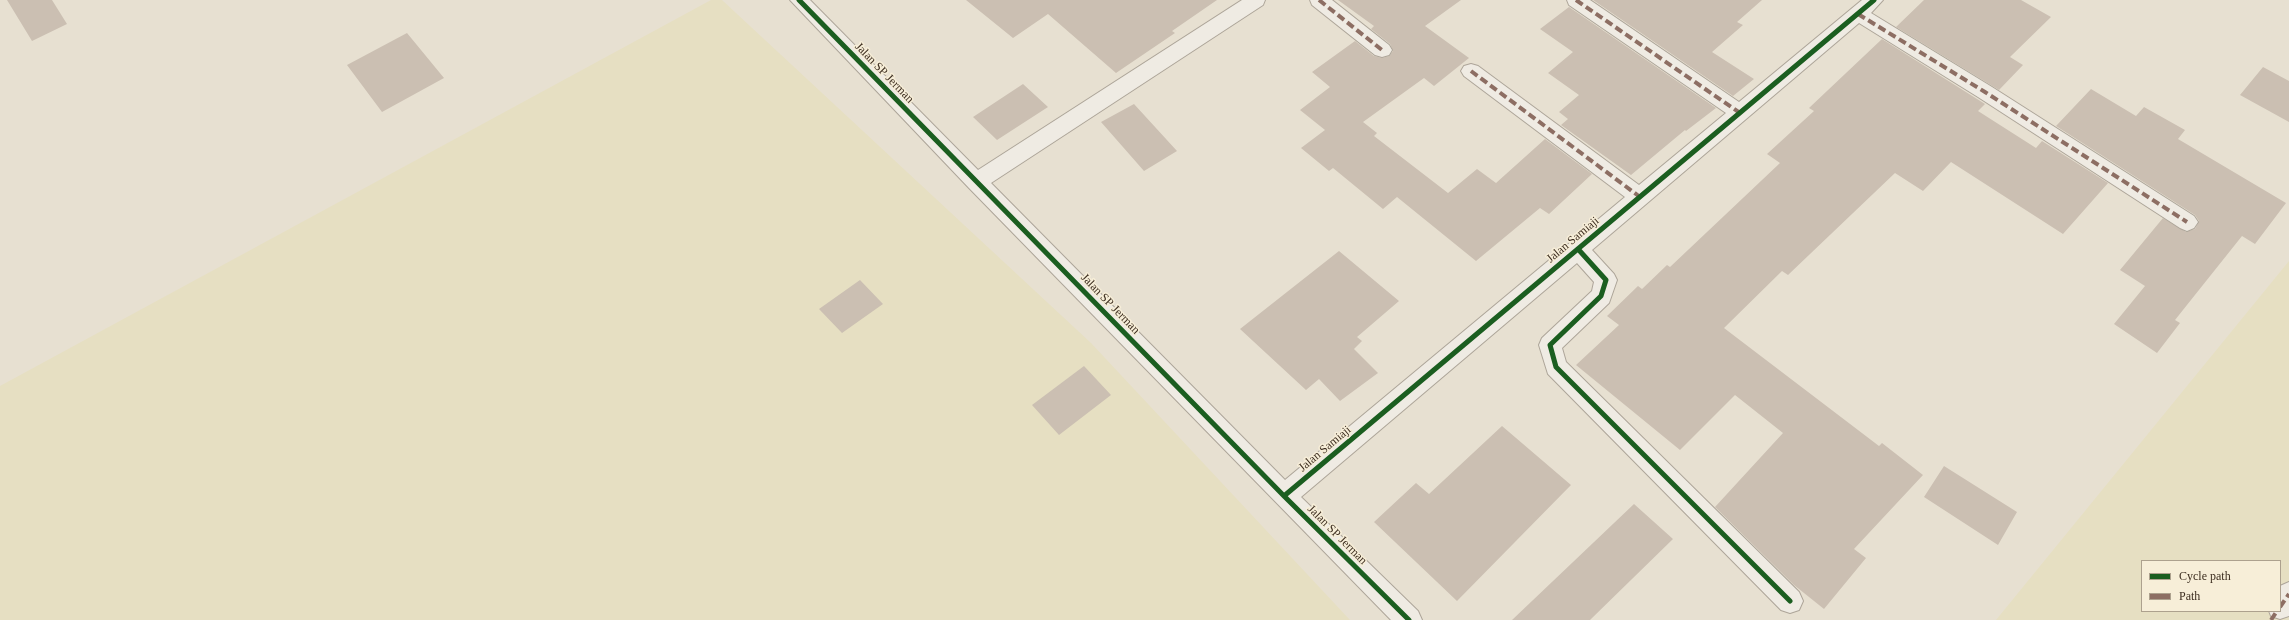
<!DOCTYPE html>
<html>
<head>
<meta charset="utf-8">
<style>
	body { margin:0 }
	#map { position:relative; width:2289px; height:620px; overflow:hidden; background:#e7e0d1; font-family:"Times New Roman",serif }
	canvas { display:block }
	.legend { position:absolute; left:2141px; top:560px; width:140px; height:52px; box-sizing:border-box; background:#f7eed8; border:1px solid #ada18e; margin:0; padding:5px 7px; list-style:none; font-size:12px; color:#3d2e20 }
	.legend li { display:flex; align-items:center; gap:8px; height:20px }
	.legend b { width:20px; border:1px solid #ada18e }
</style>
</head>
<body>
<div id="map">
<canvas width="2289" height="620"></canvas>
<ul class="legend">
<li><b style="height:5px;background:#1b5e20"></b>Cycle path</li>
<li><b style="height:5px;background:#8d6e63"></b>Path</li>
</ul>
</div>
<script>
const g = document.querySelector('canvas').getContext('2d');
g.lineJoin = 'round';
function fill(path, color) { g.fillStyle = color; g.fill(path, 'evenodd'); }
const shape = rows => new Path2D(rows.map(r => 'M' + r).join(''));
function strokePath(path, color, width, dash) { g.strokeStyle = color; g.lineWidth = width; g.lineCap = dash ? 'butt' : 'round'; g.setLineDash(dash || []); g.stroke(path); }
function write(font, color, halo, rows, align = 'center') {
  g.font = font + ' "Times New Roman",serif'; g.lineWidth = 3; g.setLineDash([]); g.textBaseline = 'middle'; g.strokeStyle = halo; g.fillStyle = color; for (const [text, x, y, turn = 0] of rows) {
    g.save(); g.translate(x, y); g.rotate((+turn || 0) * Math.PI / 180); g.textAlign = isNaN(turn) ? turn : align; if (halo) g.strokeText(text, 0, 0); g.fillText(text, 0, 0); g.restore();
  }
}
const farmland = shape([
	[711,0,722,0,1091,343,1350,620,0,620,0,386],
	[2289,261,2289,620,1996,620],
	[2142,561,2280,561,2280,611,2142,611]
]);
const building = shape([
	[7,0,52,0,67,24,32,41],
	[966,0,1217,0,1172,31,1175,33,1116,73,1048,14,1013,38],
	[1338,0,1461,0,1425,26,1469,58,1434,86,1424,78,1363,122,1377,133,1374,136,1448,193,1477,169,1496,183,1545,139,1592,174,1549,214,1540,208,1476,261,1397,197,1383,209,1333,168,1329,171,1301,148,1325,130,1300,110,1330,87,1312,72,1355,41,1374,56,1382,58,1389,56,1393,51,1390,44,1371,29,1374,26],
	[1593,0,1762,0,1737,22,1743,25,1712,52,1754,79,1733,96],
	[1924,0,2021,0,2051,17,2010,57,2023,65,1999,90,1896,27],
	[1569,7,1716,108,1686,131,1685,130,1631,175,1561,125,1568,119,1559,112,1579,95,1548,73,1573,52,1540,29],
	[407,33,444,78,382,112,347,65],
	[1882,39,1985,104,1978,111,2036,148,2042,141,2108,183,2063,234,1951,162,1923,191,1895,173,1788,275,1782,271,1724,328,1879,446,1882,443,1923,475,1854,549,1866,558,1824,609,1794,585,1715,507,1783,433,1735,395,1680,450,1576,365,1619,325,1607,316,1638,286,1642,289,1667,265,1670,267,1780,163,1767,154,1814,111,1809,108],
	[2263,67,2289,81,2289,122,2240,95],
	[1023,84,1048,107,997,140,973,117],
	[2091,89,2136,116,2144,107,2185,130,2178,139,2286,203,2255,244,2242,236,2175,320,2180,323,2157,353,2114,324,2145,286,2120,270,2163,218,2186,232,2195,229,2199,221,2195,215,2056,126],
	[1134,104,1177,151,1144,171,1101,122],
	[1339,251,1399,301,1357,337,1362,341,1354,349,1378,373,1340,401,1319,379,1306,390,1240,329],
	[860,280,883,304,842,333,819,309],
	[1084,366,1111,395,1059,435,1032,405],
	[1502,426,1571,485,1457,601,1374,522,1416,483,1429,494],
	[1944,466,2017,512,1998,545,1924,497],
	[1634,504,1673,539,1590,620,1512,620]
]);
const minor = shape([
	[790,0,810,0,978,170,1242,0,1265,0,1263,5,991,183,1285,480,1625,197,1464,76,1461,71,1464,66,1471,64,1478,66,1639,185,1726,113,1569,5,1567,0,1590,0,1739,102,1862,0,1883,0,1871,13,1992,87,2194,216,2198,222,2194,228,2187,231,2180,228,1978,97,1859,23,1592,250,1614,274,1617,280,1609,303,1562,348,1566,362,1799,592,1803,601,1799,610,1790,613,1781,610,1548,374,1539,345,1542,338,1592,291,1594,282,1577,263,1301,497,1418,611,1422,620,1391,620,969,188,790,0],
	[1310,0,1332,0,1389,45,1392,50,1389,55,1382,57,1375,55,1312,5,1310,0],
	[2289,582,2289,616,2280,619,2271,616,2269,611,2280,611,2280,586,2289,582]
]);
const quiet = shape([
	[1319,0,1382,50],
	[1576,0,1740,113],
	[1858,14,1985,92,2187,222],
	[1471,71,1640,197],
	[2280,607,2289,594],
	[2271,620,2277,611]
]);
const cycleway = shape([
	[799,0,1284,496,1409,620],
	[1578,249,1606,280,1601,296,1550,345,1556,367,1790,601],
	[1284,496,1874,0]
]);
const streetNames = [
	["Jalan SP Jerman",884,73,46],
	["Jalan Samiaji",1573,240,-40],
	["Jalan SP Jerman",1110,304,46],
	["Jalan Samiaji",1325,449,-40],
	["Jalan SP Jerman",1337,535,45]
];
fill(farmland, '#e6dfc2');
fill(building, '#cbbfb2');
strokePath(minor, '#ada599', 2);
fill(minor, '#efebe3');
strokePath(quiet, '#8d6e63', 4, [8, 4]);
strokePath(cycleway, '#1b5e20', 5);
write('12px', '#3d2e20', '#f7eed8', streetNames);
</script>
</body>
</html>
